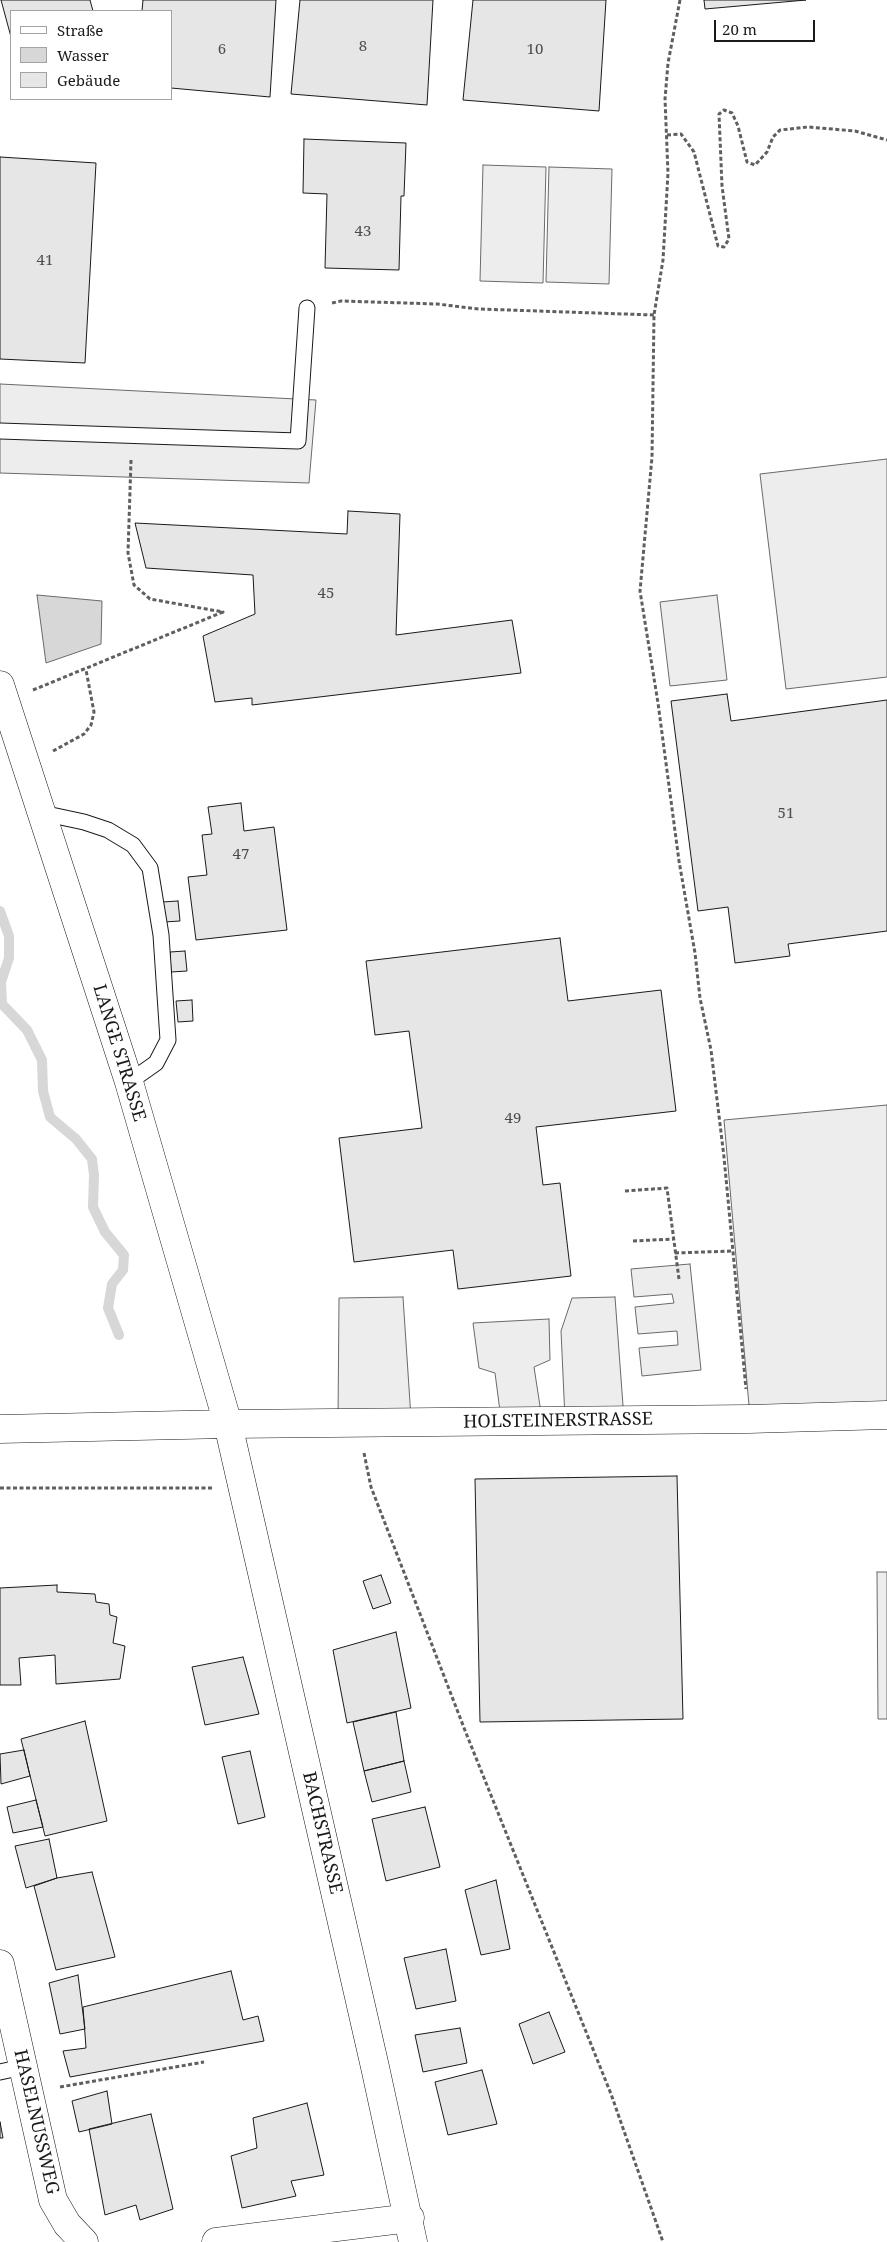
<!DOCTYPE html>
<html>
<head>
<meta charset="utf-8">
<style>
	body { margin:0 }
	#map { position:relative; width:887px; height:2242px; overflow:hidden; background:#fff; font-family:"Noto Serif",serif }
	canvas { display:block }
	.legend { position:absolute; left:10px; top:10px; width:162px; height:90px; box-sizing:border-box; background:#fff; border:1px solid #a3a3a3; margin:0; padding:6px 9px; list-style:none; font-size:15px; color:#1a1a1a }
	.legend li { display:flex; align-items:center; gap:10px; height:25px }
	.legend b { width:25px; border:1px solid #a3a3a3 }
	.scale { position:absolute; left:714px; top:20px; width:101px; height:22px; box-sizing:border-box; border:2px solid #1a1a1a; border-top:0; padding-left:6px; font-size:15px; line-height:18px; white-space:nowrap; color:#1a1a1a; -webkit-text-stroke:4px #fff; paint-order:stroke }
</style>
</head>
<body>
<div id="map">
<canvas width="887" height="2242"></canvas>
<ul class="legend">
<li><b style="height:6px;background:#fff"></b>Straße</li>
<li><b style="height:14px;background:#d7d7d7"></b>Wasser</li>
<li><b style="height:14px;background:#e6e6e6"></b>Gebäude</li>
</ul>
<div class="scale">20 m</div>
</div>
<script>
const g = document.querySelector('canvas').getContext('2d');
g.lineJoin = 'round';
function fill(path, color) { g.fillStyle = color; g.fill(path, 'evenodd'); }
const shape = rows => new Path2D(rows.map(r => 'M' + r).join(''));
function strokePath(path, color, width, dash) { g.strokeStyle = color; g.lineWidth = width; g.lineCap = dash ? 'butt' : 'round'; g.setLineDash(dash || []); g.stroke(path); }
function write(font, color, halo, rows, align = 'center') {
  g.font = font + ' "Noto Serif",serif'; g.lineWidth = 4; g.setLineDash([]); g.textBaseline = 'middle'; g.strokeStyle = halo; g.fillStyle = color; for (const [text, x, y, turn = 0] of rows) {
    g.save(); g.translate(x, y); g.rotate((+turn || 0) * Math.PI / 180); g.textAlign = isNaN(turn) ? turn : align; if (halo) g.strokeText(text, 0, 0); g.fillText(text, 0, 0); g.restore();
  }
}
const built = shape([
	[483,165,546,167,543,283,480,281,483,165],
	[549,167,612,169,609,284,546,282,549,167],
	[0,384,316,400,309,483,0,473,0,384],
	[887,459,887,677,786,689,760,474,887,459],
	[717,595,727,680,670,686,660,602,717,595],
	[887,1105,887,1412,750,1417,724,1120,887,1105],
	[690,1264,701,1370,642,1376,639,1348,678,1345,677,1331,638,1334,635,1307,674,1303,672,1294,634,1297,631,1269,690,1264],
	[403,1297,411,1418,338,1419,339,1298,403,1297],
	[615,1297,624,1419,565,1419,561,1331,572,1298,615,1297],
	[549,1319,550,1360,534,1367,542,1419,501,1419,495,1373,479,1368,473,1323,549,1319],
	[877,1572,887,1572,887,1719,878,1719,877,1572]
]);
const water = shape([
	[37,595,102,601,101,644,46,663,37,595]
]);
const stream = shape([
	[0,911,9,936,9,958,1,982,2,1004,27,1030,42,1060,43,1091,50,1117,76,1139,92,1159,94,1175,93,1207,105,1232,124,1255,123,1270,112,1284,108,1308,119,1335]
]);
const building = shape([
	[1,0,90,0,93,11,11,11,11,37,1,0],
	[143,0,276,0,270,97,171,88,171,11,142,11,143,0],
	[300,0,433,0,427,105,291,94,300,0],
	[473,0,606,0,599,111,463,100,473,0],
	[704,0,806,0,705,9,704,0],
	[304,139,406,143,404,196,401,196,399,270,325,268,327,194,303,193,304,139],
	[0,157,96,163,85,363,0,359,0,157],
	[348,511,400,514,396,635,512,620,521,673,252,705,252,698,215,702,203,636,255,614,253,575,146,568,135,523,347,534,348,511],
	[727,694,731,721,887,700,887,931,788,944,790,956,735,963,728,907,698,911,671,701,727,694],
	[241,803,244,831,274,827,287,930,196,940,188,877,207,875,202,835,212,834,208,807,241,803],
	[178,901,180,921,164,922,162,902,178,901],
	[560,938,568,1001,661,990,676,1111,536,1127,543,1185,560,1183,571,1276,458,1289,453,1250,354,1262,339,1138,422,1128,409,1031,375,1035,366,961,560,938],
	[185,951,187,971,171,972,170,952,185,951],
	[192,1000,193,1021,178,1022,176,1001,192,1000],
	[677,1476,683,1719,480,1722,475,1479,677,1476],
	[381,1575,391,1603,373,1609,363,1581,381,1575],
	[57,1585,57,1592,95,1594,96,1602,109,1604,110,1615,117,1617,113,1643,125,1646,120,1679,56,1684,55,1655,19,1658,21,1685,0,1685,0,1588,57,1585],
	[396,1632,411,1708,347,1723,333,1650,396,1632],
	[243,1657,259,1714,205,1725,192,1667,243,1657],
	[396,1712,404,1761,364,1771,353,1722,396,1712],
	[85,1721,107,1821,45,1836,21,1739,85,1721],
	[24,1750,30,1776,1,1784,0,1754,24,1750],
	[250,1751,265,1817,238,1824,222,1757,250,1751],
	[404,1761,411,1792,372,1802,364,1771,404,1761],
	[36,1800,43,1827,13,1833,7,1807,36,1800],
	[425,1807,440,1867,386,1881,372,1819,425,1807],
	[49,1839,57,1878,26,1888,15,1846,49,1839],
	[92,1872,115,1957,56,1970,34,1886,57,1878,92,1872],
	[496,1880,510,1949,481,1955,465,1890,496,1880],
	[446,1949,456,2001,416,2009,404,1958,446,1949],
	[231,1971,243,2020,258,2016,264,2041,70,2077,63,2051,86,2048,83,2007,231,1971],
	[78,1975,85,2029,60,2034,49,1983,78,1975],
	[549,2012,565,2052,533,2064,519,2024,549,2012],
	[460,2028,467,2063,423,2072,415,2035,460,2028],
	[482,2070,497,2124,448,2135,435,2082,482,2070],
	[107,2091,112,2124,79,2132,72,2101,107,2091],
	[307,2103,324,2175,291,2181,296,2196,242,2208,231,2156,257,2148,253,2118,307,2103],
	[151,2114,173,2209,140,2220,136,2205,105,2215,89,2129,151,2114],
	[0,2122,3,2138,0,2138,0,2122]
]);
const path = shape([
	[680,0,668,63,665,99,668,173,663,260,654,315,652,457,640,591,658,703,679,861,695,953,700,998,711,1050,724,1157,746,1389],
	[667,135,681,134,694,152,718,246,724,247,729,239,722,186,719,114,724,110,732,113,738,126,747,162,755,165,767,152,773,137,780,130,808,127,855,131,887,140],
	[332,303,341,301,437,304,479,309,654,315],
	[33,690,223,612,150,599,134,585,128,553,131,460],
	[53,751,84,734,91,725,94,712,86,670],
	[625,1191,667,1188,679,1279],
	[633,1241,673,1239],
	[675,1253,732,1251],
	[364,1453,371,1487,466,1733,611,2094,663,2242],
	[0,1488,212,1488],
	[60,2087,204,2062]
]);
const lane = shape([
	[0,431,298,441,307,308],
	[42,813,84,822,108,830,133,845,150,868,161,935,168,1040,156,1063,129,1082],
	[0,2072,23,2067]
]);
const street = shape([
	[228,1424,749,1419,887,1415],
	[0,1964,53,2200,67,2224,84,2242],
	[216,2242,410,2218]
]);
const secondary = shape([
	[0,685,129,1082,228,1424,375,2067,413,2242],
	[0,1429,228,1424]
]);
const numberNames = [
	["8",363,47],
	["6",222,50],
	["10",535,50],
	["43",363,232],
	["41",45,261],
	["45",326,594],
	["51",786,814],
	["47",241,855],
	["49",513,1119]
];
const streetNames = [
	["LANGE STRASSE",119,1053,73],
	["HOLSTEINERSTRASSE",558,1421,-1],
	["BACHSTRASSE",322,1833,77],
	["HASELNUSSWEG",36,2122,77]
];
fill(built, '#ededed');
strokePath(built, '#6a6a6a', 1);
fill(water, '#d7d7d7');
strokePath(water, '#6a6a6a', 1);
strokePath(stream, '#d7d7d7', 10);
fill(building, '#e6e6e6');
strokePath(building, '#1a1a1a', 1);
strokePath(lane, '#1a1a1a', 17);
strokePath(street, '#1a1a1a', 29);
strokePath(secondary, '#1a1a1a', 29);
strokePath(path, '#5f5f5f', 3, [4, 2.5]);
strokePath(lane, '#fff', 15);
strokePath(street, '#fff', 28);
strokePath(secondary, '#fff', 28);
write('15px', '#4d4d4d', null, numberNames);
write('18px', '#1a1a1a', '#fff', streetNames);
</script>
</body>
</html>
